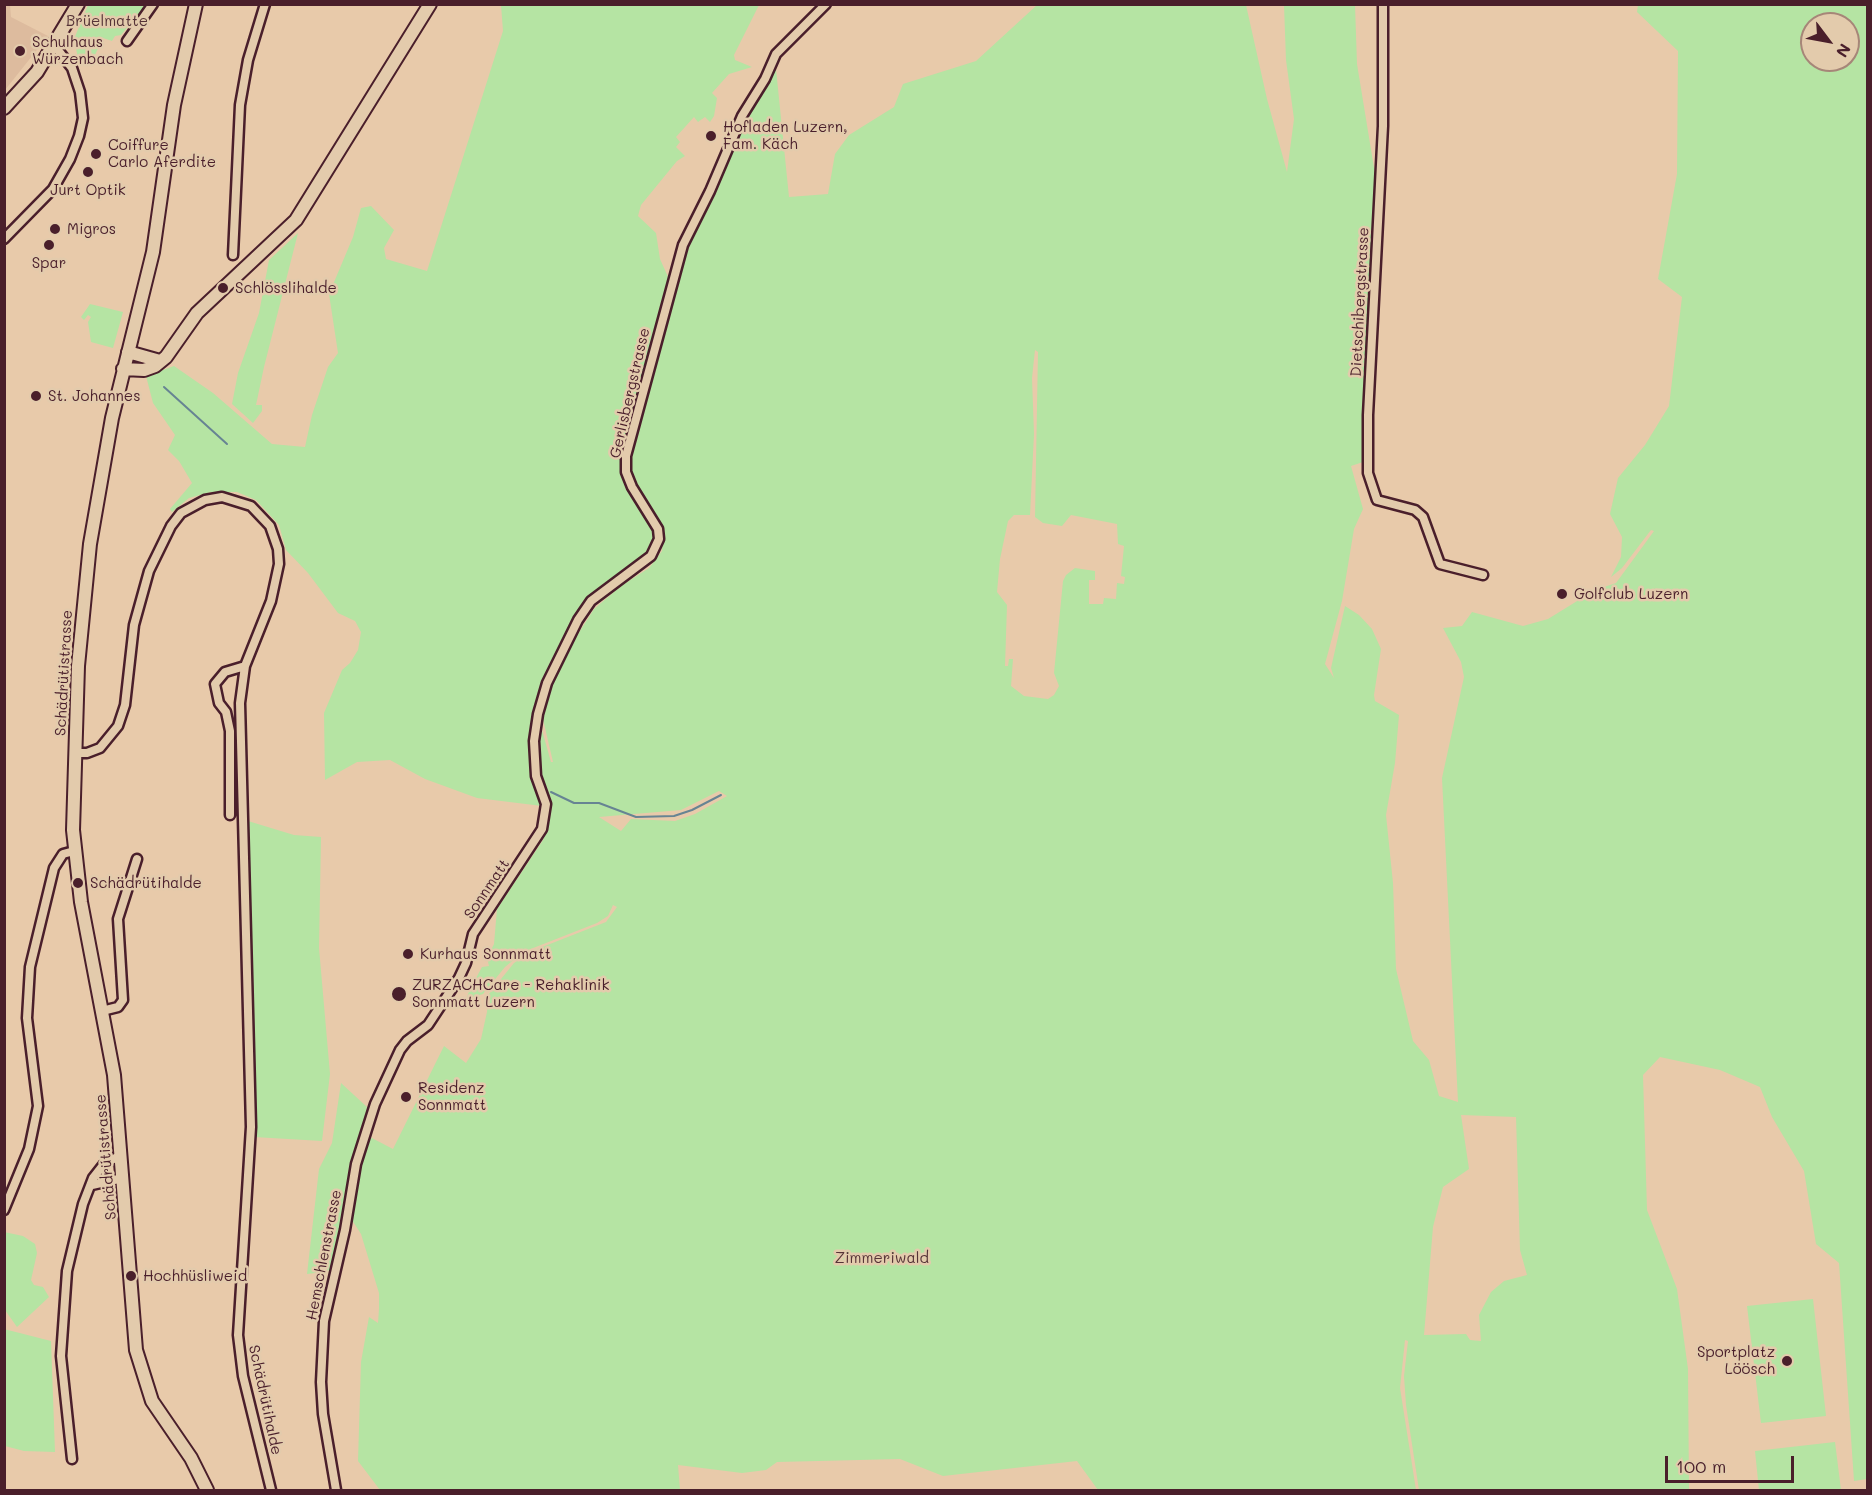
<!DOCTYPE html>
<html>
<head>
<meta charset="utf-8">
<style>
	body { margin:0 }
	#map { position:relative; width:1872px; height:1495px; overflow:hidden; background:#e8caaa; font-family:Mali,sans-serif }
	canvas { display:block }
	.frame { position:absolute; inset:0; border:6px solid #4a1f2b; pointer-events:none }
	.north { position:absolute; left:1800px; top:12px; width:60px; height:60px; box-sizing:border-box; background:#e3cbac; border:2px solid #a68678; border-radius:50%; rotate:122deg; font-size:16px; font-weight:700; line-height:24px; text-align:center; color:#4a1f2b }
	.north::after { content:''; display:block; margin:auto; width:21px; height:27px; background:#4a1f2b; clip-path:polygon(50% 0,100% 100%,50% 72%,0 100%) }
	.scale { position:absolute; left:1665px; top:1456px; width:129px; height:27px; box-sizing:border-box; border:3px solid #4a1f2b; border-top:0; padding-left:8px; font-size:18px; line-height:21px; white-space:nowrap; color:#4a1f2b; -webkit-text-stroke:4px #e3cbac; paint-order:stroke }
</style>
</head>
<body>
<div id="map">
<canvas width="1872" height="1495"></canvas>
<div class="frame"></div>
<div class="north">N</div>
<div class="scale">100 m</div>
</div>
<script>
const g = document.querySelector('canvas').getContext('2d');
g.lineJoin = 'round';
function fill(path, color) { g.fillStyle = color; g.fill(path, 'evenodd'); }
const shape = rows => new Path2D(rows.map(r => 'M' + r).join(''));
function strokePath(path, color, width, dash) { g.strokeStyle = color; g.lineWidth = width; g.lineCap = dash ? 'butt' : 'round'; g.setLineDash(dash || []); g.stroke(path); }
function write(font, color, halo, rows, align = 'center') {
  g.font = font + ' Mali,sans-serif'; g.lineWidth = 5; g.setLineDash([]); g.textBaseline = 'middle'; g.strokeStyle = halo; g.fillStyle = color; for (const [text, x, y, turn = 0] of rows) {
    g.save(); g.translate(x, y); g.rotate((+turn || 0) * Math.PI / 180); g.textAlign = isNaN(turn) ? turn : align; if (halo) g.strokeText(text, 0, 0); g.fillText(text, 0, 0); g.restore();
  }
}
const built = shape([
	[5,4,10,5,11,17,48,36,5,90]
]);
const green = shape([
	[88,5,146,5,121,35,115,36,112,41,103,38,94,57,79,63,74,39],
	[501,5,759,5,734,55,735,60,752,67,729,74,712,93,717,98,714,116,710,122,705,117,698,122,694,117,676,137,680,142,676,147,685,156,677,161,641,205,638,216,656,233,660,259,669,279,624,444,622,467,628,488,656,538,648,555,577,617,545,678,533,719,531,740,542,806,477,798,425,779,390,760,357,762,325,780,324,713,342,670,350,663,358,650,361,632,355,621,338,613,308,573,286,550,279,525,256,500,237,492,211,492,189,498,172,512,170,509,192,483,179,461,168,450,175,435,153,403,146,376,174,366,213,393,272,444,305,447,312,415,328,367,338,353,329,294,353,237,361,208,371,206,394,230,384,248,386,259,427,271,503,31],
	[1037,5,1246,5,1267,99,1287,172,1294,119,1286,60,1284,5,1355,5,1357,64,1375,174,1363,462,1351,466,1363,509,1354,529,1342,601,1325,664,1334,678,1331,668,1345,606,1359,615,1372,629,1381,649,1374,695,1375,701,1399,715,1395,763,1386,815,1393,883,1396,969,1413,1041,1429,1060,1439,1096,1458,1102,1442,778,1464,677,1461,662,1443,628,1462,626,1472,612,1523,626,1548,619,1595,590,1616,583,1654,531,1651,530,1622,568,1611,577,1621,557,1622,537,1610,514,1618,478,1645,445,1669,406,1682,297,1658,279,1677,174,1678,51,1637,12,1638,5,1867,5,1867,1479,1854,1481,1839,1263,1816,1244,1804,1171,1772,1117,1760,1087,1720,1070,1660,1057,1643,1075,1647,1210,1677,1289,1688,1369,1689,1490,1419,1490,1406,1405,1404,1376,1408,1341,1405,1340,1400,1388,1416,1490,1098,1490,1077,1461,943,1476,900,1459,777,1462,766,1470,742,1473,678,1465,680,1490,380,1490,358,1461,361,1362,369,1317,378,1323,379,1309,379,1293,361,1234,350,1217,353,1190,368,1136,393,1149,444,1046,466,1063,481,1039,487,1012,488,995,514,963,532,951,606,922,617,907,613,905,608,916,597,923,523,952,505,967,483,994,466,999,470,989,477,987,475,980,482,967,489,966,487,958,494,944,497,909,543,840,550,817,537,770,536,740,540,723,551,762,553,762,542,715,554,677,569,648,594,609,621,586,649,568,662,551,663,536,630,472,632,448,687,241,737,133,773,66,776,69,789,197,828,194,835,154,849,135,894,107,903,84,976,61],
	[1812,24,1848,24,1848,60,1812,60],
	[1035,350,1038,352,1035,517,1043,523,1062,526,1071,515,1117,524,1118,544,1124,546,1121,576,1125,577,1124,584,1117,583,1116,599,1104,598,1103,604,1089,604,1089,580,1095,580,1095,571,1075,568,1066,575,1063,581,1054,673,1059,686,1054,695,1048,699,1024,696,1011,686,1013,659,1009,659,1008,666,1005,666,1007,605,997,592,1000,559,1008,521,1014,515,1030,515,1034,434,1032,378],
	[719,791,727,796,695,814,675,821,631,819,621,831,599,817,681,810],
	[1461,1115,1516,1117,1520,1250,1527,1275,1504,1281,1491,1292,1479,1315,1481,1341,1470,1340,1466,1334,1424,1335,1433,1227,1443,1187,1469,1169],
	[298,233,264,367,256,405,262,405,262,411,253,423,232,404,238,373,259,313,269,260],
	[90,304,123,312,113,348,91,342,88,322,91,317,88,315,84,320,81,317],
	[248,821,294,835,321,837,319,948,330,1074,322,1141,254,1137],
	[341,1083,367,1107,364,1122,350,1169,340,1231,332,1266,330,1270,323,1272,307,1274,319,1169,332,1143],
	[4,1232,23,1236,35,1244,37,1253,31,1280,34,1285,43,1287,49,1297,17,1327,5,1310],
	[1813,1299,1826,1416,1761,1423,1747,1306],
	[4,1329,51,1341,55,1452,24,1451,5,1446],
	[1835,1442,1841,1490,1759,1490,1755,1451]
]);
const stream = shape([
	[164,387,227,444],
	[551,792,574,803,599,803,636,817,674,816,692,810,721,795]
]);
const street = shape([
	[1383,4,1383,126,1368,415,1368,473,1377,500,1415,510,1423,517,1440,564,1483,575],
	[127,41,153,4],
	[4,239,53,189,70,159,79,136,83,118,80,92,72,68,54,45],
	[233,255,240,105,248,60,265,4],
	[76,753,87,753,100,748,118,726,125,705,134,625,149,571,171,526,181,513,205,500,222,497,251,506,270,526,278,549,279,564,271,601,245,666,240,703,251,1127,238,1335,243,1376,271,1490],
	[230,815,230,731,226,712,219,703,215,684,225,672,245,666],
	[102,1011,118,1007,123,1000,118,919,137,859],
	[92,1185,123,1178],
	[4,1210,29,1149,38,1106,27,1018,30,967,54,868,63,854,74,851],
	[72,1459,61,1356,67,1271,83,1204,93,1178,104,1164,121,1155],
	[336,1490,323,1414,321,1382,324,1321,345,1230,356,1164,375,1104,400,1050,407,1041,428,1025,459,978,466,963,473,934,542,829,546,804,536,776,534,741,538,714,547,683,578,620,591,601,651,556,659,539,658,529,632,487,626,472,626,456,683,245,710,191,742,116,765,79,776,54,826,4]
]);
const secondary = shape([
	[196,4,174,105,153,252,112,418,90,544,78,666,73,830,81,902,114,1075,136,1350,152,1401,191,1458,207,1490],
	[4,108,37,72,78,4],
	[128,352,160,361],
	[123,369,144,370,155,366,166,357,197,313,296,220,430,4]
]);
const markers = [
	[20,51,6,"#4a1f2b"],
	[711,136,6,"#4a1f2b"],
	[96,154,6,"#4a1f2b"],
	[88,172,6,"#4a1f2b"],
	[55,229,6,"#4a1f2b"],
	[49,245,6,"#4a1f2b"],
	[223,288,6,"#4a1f2b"],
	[36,396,6,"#4a1f2b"],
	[1562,594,6,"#4a1f2b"],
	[78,883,6,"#4a1f2b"],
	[408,954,6,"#4a1f2b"],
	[399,994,8,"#4a1f2b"],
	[406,1097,6,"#4a1f2b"],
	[131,1276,6,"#4a1f2b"],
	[1787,1361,6,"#4a1f2b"]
];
const parkNames = [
	["Brüelmatte",107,21],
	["Zimmeriwald",882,1258]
];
const poiNames = [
	["Schulhaus",32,42],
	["Würzenbach",32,59],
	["Hofladen Luzern,",723,127],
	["Fam. Käch",723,144],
	["Coiffure",108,145],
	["Carlo Aferdite",108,162],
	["Jurt Optik",88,190,"center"],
	["Migros",67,229],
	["Spar",49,263,"center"],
	["Schlösslihalde",235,288],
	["St. Johannes",48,396],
	["Golfclub Luzern",1574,594],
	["Schädrütihalde",90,883],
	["Kurhaus Sonnmatt",420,954],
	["ZURZACHCare - Rehaklinik",412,985],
	["Sonnmatt Luzern",412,1002],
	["Residenz",418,1088],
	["Sonnmatt",418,1105],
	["Hochhüsliweid",143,1276],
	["Sportplatz",1775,1352,"right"],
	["Löösch",1775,1369,"right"]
];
const streetNames = [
	["Dietschibergstrasse",1360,302,-87],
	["Gerlisbergstrasse",630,393,-77],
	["Schädrütistrasse",64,673,-87],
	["Sonnmatt",487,889,-56],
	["Schädrütistrasse",106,1157,-95],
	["Hemschlenstrasse",324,1255,-79],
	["Schädrütihalde",265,1400,78]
];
fill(built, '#ddbb9e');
fill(green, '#b5e4a3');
strokePath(stream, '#678493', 2);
strokePath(street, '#4a1f2b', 13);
strokePath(secondary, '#4a1f2b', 16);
strokePath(street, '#e3cbac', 8);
strokePath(secondary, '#e3cbac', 12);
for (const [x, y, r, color] of markers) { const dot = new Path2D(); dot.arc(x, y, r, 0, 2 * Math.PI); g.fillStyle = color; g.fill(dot); strokePath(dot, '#e3cbac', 2); }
write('15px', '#553337', '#e3cbac', parkNames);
write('15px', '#4a1f2b', '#e3cbac', poiNames, 'left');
write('15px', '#4a1f2b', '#e3cbac', streetNames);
</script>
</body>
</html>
